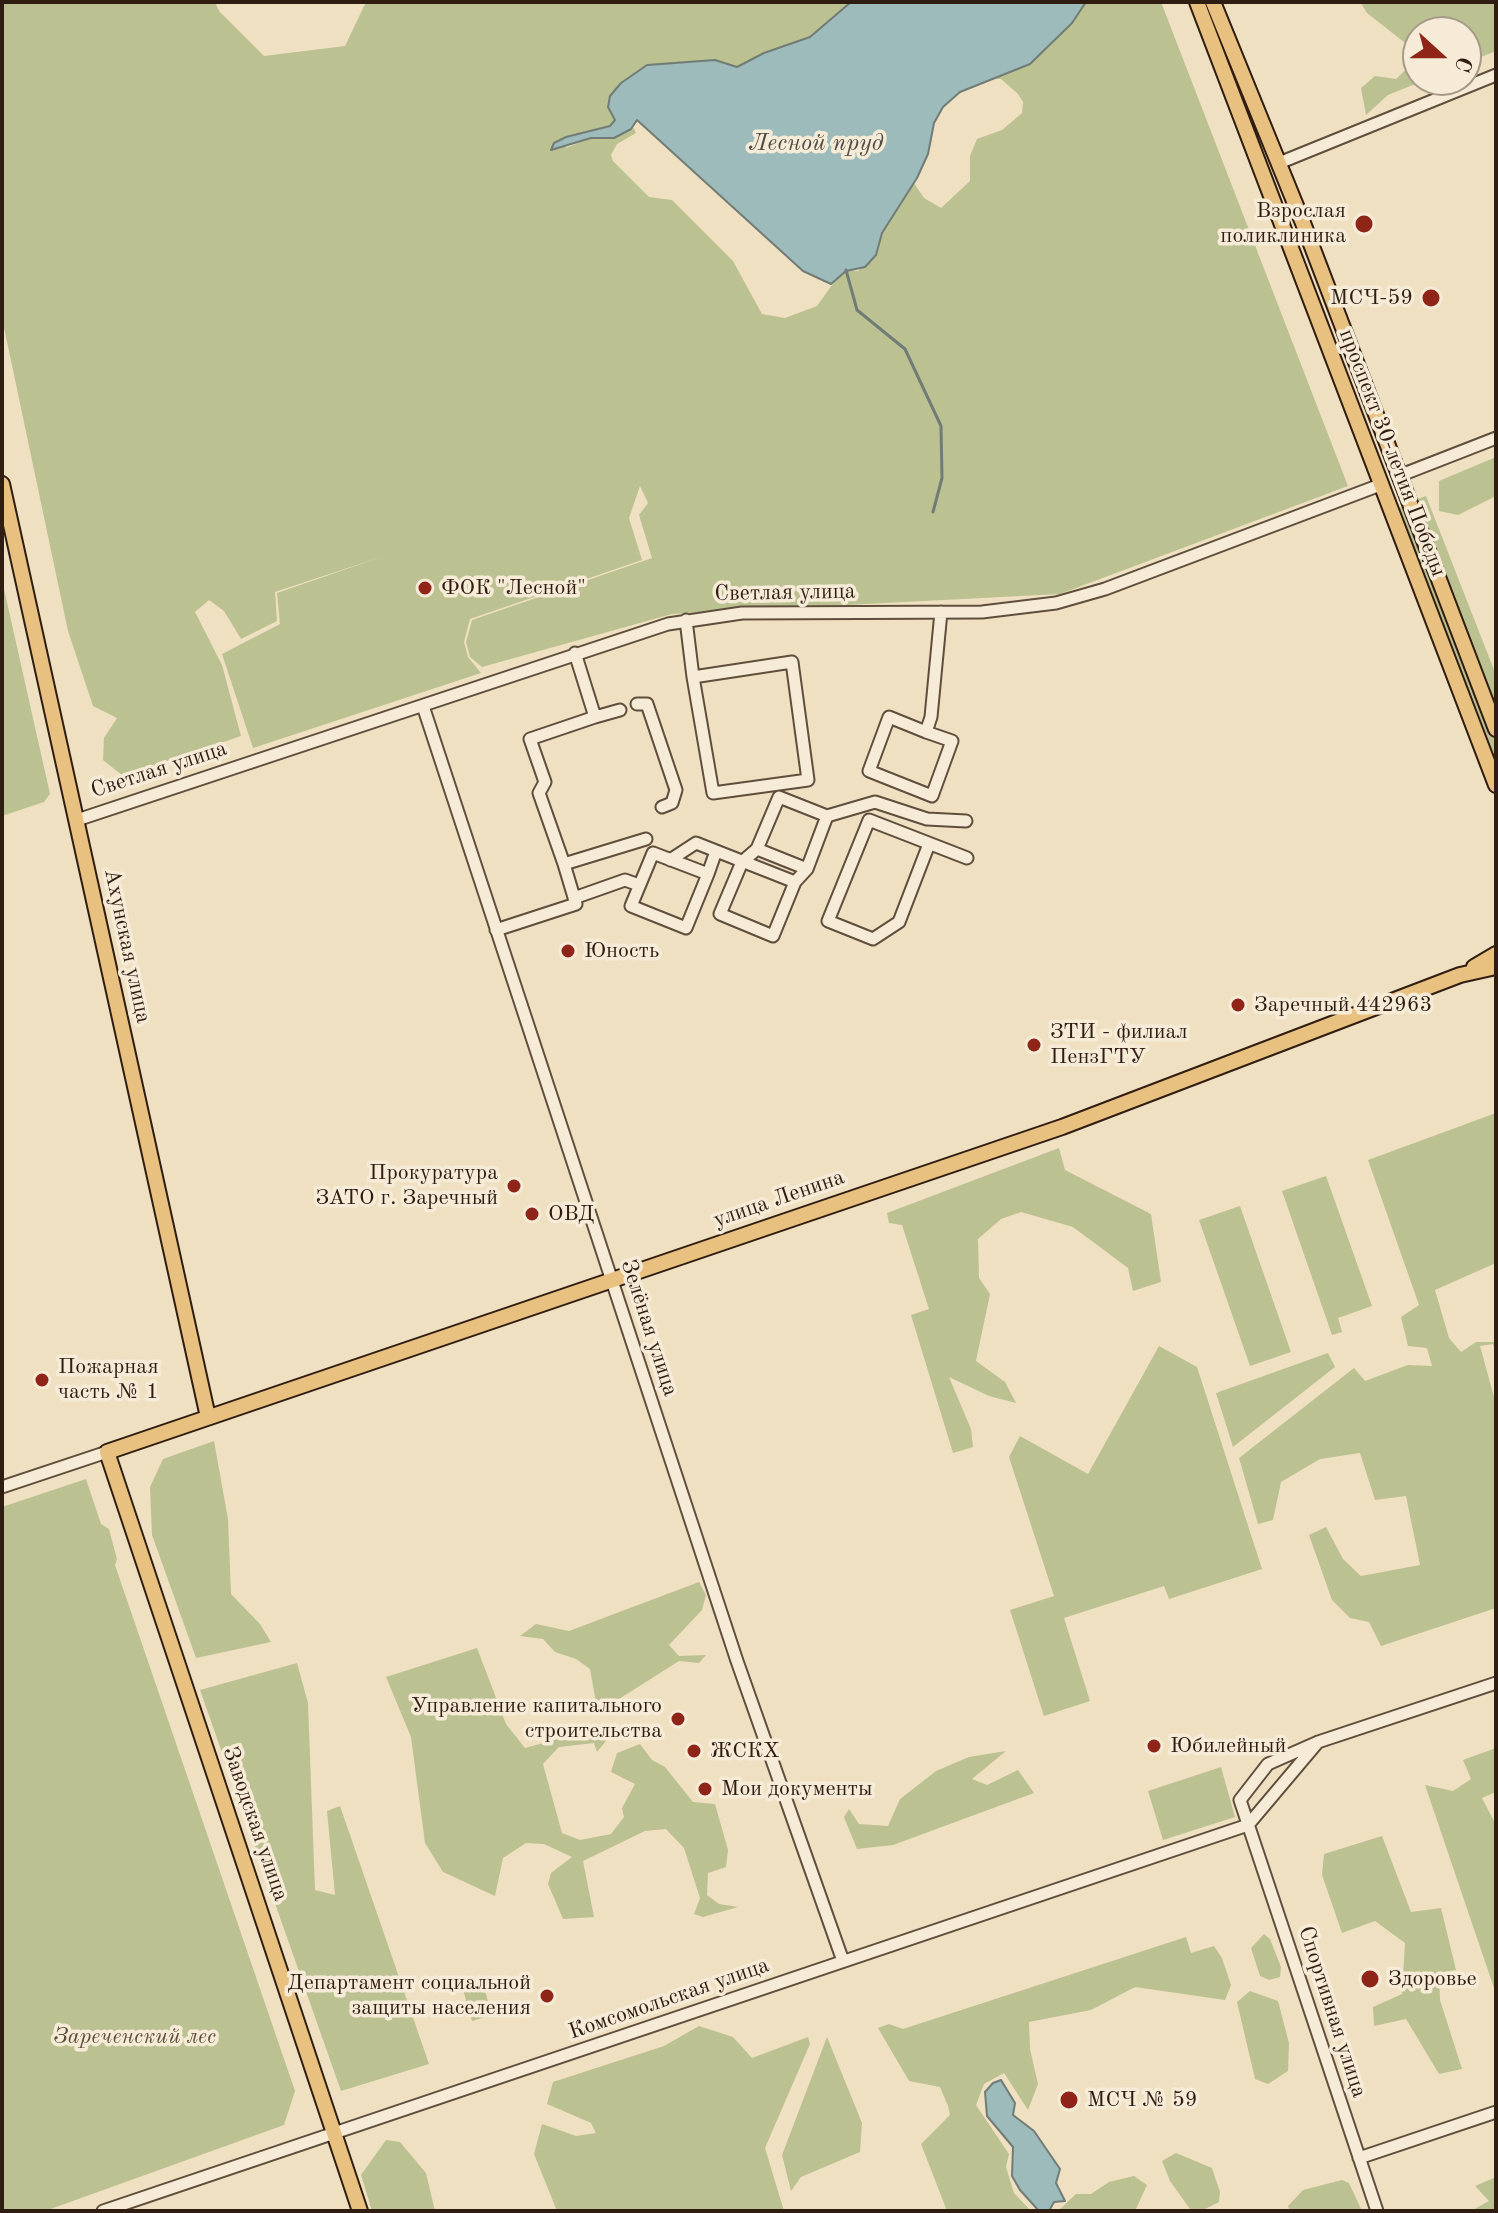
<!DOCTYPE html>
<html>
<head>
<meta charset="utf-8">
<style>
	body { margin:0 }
	#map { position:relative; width:1498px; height:2213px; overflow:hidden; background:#efe0c1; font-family:"Old Standard TT",serif }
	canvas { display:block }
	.frame { position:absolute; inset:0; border:4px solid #301d11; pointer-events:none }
	.north { position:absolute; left:1402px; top:16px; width:80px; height:80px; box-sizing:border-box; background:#f5ebd7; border:2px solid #a69988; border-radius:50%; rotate:111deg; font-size:22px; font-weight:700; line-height:32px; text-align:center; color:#301d11 }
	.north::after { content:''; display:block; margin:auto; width:28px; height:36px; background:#8f2418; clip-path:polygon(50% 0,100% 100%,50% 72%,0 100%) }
</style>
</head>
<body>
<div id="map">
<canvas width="1498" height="2213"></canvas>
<div class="frame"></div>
<div class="north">С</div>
</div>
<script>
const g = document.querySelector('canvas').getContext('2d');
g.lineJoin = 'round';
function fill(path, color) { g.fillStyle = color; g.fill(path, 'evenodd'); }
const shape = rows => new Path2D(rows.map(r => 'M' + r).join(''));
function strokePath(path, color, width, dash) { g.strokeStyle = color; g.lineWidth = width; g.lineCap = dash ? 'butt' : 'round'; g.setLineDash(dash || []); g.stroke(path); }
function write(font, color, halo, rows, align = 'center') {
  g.font = font + ' "Old Standard TT",serif'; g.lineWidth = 7; g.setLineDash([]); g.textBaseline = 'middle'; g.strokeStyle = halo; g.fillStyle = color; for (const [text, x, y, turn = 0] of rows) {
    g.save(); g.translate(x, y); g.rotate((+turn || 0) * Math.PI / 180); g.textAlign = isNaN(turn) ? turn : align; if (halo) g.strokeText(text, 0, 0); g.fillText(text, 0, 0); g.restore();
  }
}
const green = shape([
	[2,2,215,2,219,11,264,56,345,46,366,2,851,2,810,37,764,53,737,67,715,60,647,65,621,83,608,107,615,120,610,126,566,137,566,148,591,138,614,138,637,120,632,125,636,133,617,144,611,155,613,161,649,197,672,200,733,261,762,314,785,318,817,306,837,278,846,270,858,271,876,255,882,233,914,183,924,198,941,208,970,181,970,156,977,139,1002,130,1022,113,1023,102,1018,94,1001,79,992,79,1030,64,1072,23,1086,2,1161,2,1348,486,1060,594,672,614,482,667,470,657,466,642,472,620,652,558,639,515,648,503,640,486,629,518,642,560,470,619,464,642,468,657,481,673,253,748,222,654,280,624,277,593,384,556,275,592,277,621,241,639,224,611,209,600,195,612,222,665,241,736,123,776,103,760,104,738,117,718,93,706,68,631,2,318],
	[1360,2,1496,2,1496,51,1466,63,1466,32,1418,32,1418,53,1367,13],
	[1418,58,1418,80,1425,80,1388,95,1366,115,1361,88,1375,76,1396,79],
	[1496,457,1496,496,1458,515,1439,511,1439,481],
	[1426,496,1496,675,1496,717,1414,500],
	[1405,506,1496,742,1496,766,1397,509],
	[2,580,50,794,44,802,2,816],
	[1496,1113,1496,1263,1435,1290,1449,1338,1461,1352,1476,1342,1496,1342,1496,1355,1493,1344,1480,1346,1496,1404,1496,1608,1381,1646,1369,1622,1350,1618,1332,1600,1309,1535,1326,1527,1343,1559,1361,1576,1420,1565,1406,1496,1375,1500,1360,1453,1320,1459,1281,1482,1273,1520,1258,1524,1239,1458,1354,1368,1365,1381,1408,1365,1432,1366,1427,1348,1408,1346,1401,1317,1419,1305,1368,1160],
	[1059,1148,1065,1170,1151,1214,1161,1282,1133,1291,1128,1268,1073,1227,1021,1212,1001,1219,978,1239,979,1278,990,1294,976,1361,1005,1382,1016,1403,989,1396,949,1377,971,1429,973,1447,953,1453,911,1315,929,1309,902,1225,889,1223,887,1213],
	[1326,1176,1372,1306,1338,1318,1342,1332,1332,1335,1282,1191],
	[1240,1206,1291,1352,1250,1366,1199,1220],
	[1159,1346,1197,1367,1262,1569,1169,1599,1164,1586,1064,1618,1090,1701,1044,1716,1010,1610,1054,1596,1009,1457,1020,1436,1088,1474],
	[1328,1353,1335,1367,1233,1447,1216,1393],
	[214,1441,228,1519,231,1594,260,1624,271,1642,196,1658,152,1535,150,1487,163,1459],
	[86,1479,101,1524,109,1529,117,1559,115,1565,295,2091,284,2125,45,2211,2,2211,2,1507],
	[699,1582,706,1595,702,1610,669,1645,679,1656,706,1655,699,1663,679,1661,619,1699,597,1708,590,1669,576,1659,555,1652,543,1639,520,1636,536,1624,569,1631],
	[477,1648,506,1724,525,1748,602,1727,610,1736,597,1752,594,1743,559,1747,543,1764,562,1833,580,1840,611,1834,624,1817,622,1808,635,1784,611,1772,617,1753,640,1744,652,1760,665,1767,693,1802,715,1804,728,1850,726,1867,708,1873,707,1895,719,1904,738,1907,703,1917,694,1914,700,1898,684,1848,666,1829,645,1831,583,1861,594,1917,563,1919,548,1884,551,1873,572,1857,544,1844,526,1843,503,1858,495,1896,443,1872,425,1843,411,1737,386,1677],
	[297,1663,308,1703,315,1890,335,1895,327,1811,340,1806,429,2064,341,2091,200,1690],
	[1496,1748,1496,1792,1482,1798,1496,1825,1496,1994,1425,1785,1453,1791,1471,1779,1463,1760],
	[1006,1751,972,1779,987,1785,1018,1770,1034,1793,893,1845,857,1849,844,1817,849,1809,859,1824,888,1826,900,1799,936,1771,969,1757],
	[1221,1767,1235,1817,1163,1840,1148,1791],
	[1382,1836,1411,1912,1441,1908,1456,1970,1439,1973,1440,2000,1462,2069,1439,2074,1406,2019,1374,2026,1373,2007,1402,1994,1405,1943,1375,1921,1342,1933,1322,1875,1324,1854],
	[1264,1934,1270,1939,1281,1967,1280,1977,1269,1980,1260,1976,1251,1948],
	[1186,1937,1191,1953,1214,1946,1222,1958,1231,1985,1225,2000,1135,1987,1091,2010,1029,2022,1030,2049,1038,2084,1028,2110,1004,2073,984,2084,976,2105,1009,2154,1006,2167,1014,2193,1031,2211,947,2211,921,2144,950,2115,948,2106,940,2087,909,2081,878,2028,889,2024,903,2029],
	[481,1977,492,2015,472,2021,461,1983],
	[1250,1991,1278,2001,1289,2043,1288,2071,1268,2084,1255,2079,1237,2002],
	[699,2026,733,2037,752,2058,808,2037,810,2044,765,2148,784,2211,557,2211,534,2154,542,2124,576,2136,596,2133,591,2123,547,2104,553,2082,664,2046],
	[827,2037,862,2123,860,2152,801,2177,791,2191,782,2155],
	[386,2140,400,2142,426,2173,435,2211,372,2211,361,2175],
	[1176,2153,1212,2168,1220,2192,1219,2202,1201,2211,1190,2209,1170,2181,1162,2161],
	[1134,2176,1147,2185,1135,2211,1058,2211,1076,2194,1091,2194,1109,2182],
	[1496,2177,1496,2211,1471,2211,1489,2201,1475,2186],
	[1342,2180,1349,2183,1362,2211,1290,2211,1288,2206,1303,2190]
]);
const water = shape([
	[851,2,1086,2,1072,23,1030,64,960,92,943,107,934,123,928,154,917,178,882,233,876,255,865,267,846,271,831,284,803,271,637,120,631,129,614,138,591,138,551,150,554,143,566,137,610,126,615,120,608,107,610,96,621,83,647,65,715,60,737,67,764,53,810,37,851,2],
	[1001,2080,1015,2103,1013,2115,1034,2131,1060,2169,1056,2183,1065,2201,1054,2202,1049,2211,1039,2211,1020,2190,1012,2176,1013,2147,987,2116,985,2092,993,2083,1001,2080]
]);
const stream = shape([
	[846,270,857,310,905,349,941,426,942,478,933,512]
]);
const minor = shape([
	[1279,163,1496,75],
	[1401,475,1496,438],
	[686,620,693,677,792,662,808,780,713,793,693,677],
	[575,653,595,717,530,739,545,782,539,793,564,864,646,839],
	[637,704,647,704,676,790,672,803,662,807],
	[423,706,737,1661,843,1961],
	[595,717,620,710],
	[926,732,889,717,869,771,932,796,952,741,926,732,931,717,941,612],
	[827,816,807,869,795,882,773,936,720,914,742,862,757,849,779,797,827,816,875,802,927,819,966,821],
	[77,820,668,624,742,613,982,612,1056,603,1105,589,1380,485],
	[929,844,899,922,873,939,828,921,869,820,967,858],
	[757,849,807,869],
	[653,853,708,874,686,928,631,906,653,853],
	[670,860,696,843,795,882],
	[708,874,716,851],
	[574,898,625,880,639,885],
	[496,930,576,904,564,864],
	[2,1487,107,1452],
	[1359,2158,1496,2112],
	[103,2211,1248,1825,1318,1742],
	[1377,2211,1240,1800,1268,1764,1318,1742,1496,1683]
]);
const major = shape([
	[1197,2,1496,785],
	[1213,2,1303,223,1496,729],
	[2,484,208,1417],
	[1474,967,1496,954],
	[360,2211,107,1452,1062,1127,1460,975,1496,967]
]);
const markers = [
	[1364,224,10,"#8f2418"],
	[1431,298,10,"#8f2418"],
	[425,588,8,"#8f2418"],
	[568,951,8,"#8f2418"],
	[1238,1005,8,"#8f2418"],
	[1034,1045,8,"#8f2418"],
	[514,1186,8,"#8f2418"],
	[532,1214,8,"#8f2418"],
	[42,1380,8,"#8f2418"],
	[678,1719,8,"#8f2418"],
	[1154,1746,8,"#8f2418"],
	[694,1751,8,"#8f2418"],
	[705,1789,8,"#8f2418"],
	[1370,1979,10,"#8f2418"],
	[547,1996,8,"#8f2418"],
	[1069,2100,10,"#8f2418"]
];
const poiNames = [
	["Взрослая",1346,211,"right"],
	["поликлиника",1346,236,"right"],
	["МСЧ-59",1413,298,"right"],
	["ФОК \"Лесной\"",441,588],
	["Юность",584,951],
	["Заречный 442963",1254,1005],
	["ЗТИ - филиал",1050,1032],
	["ПензГТУ",1050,1057],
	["Прокуратура",498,1173,"right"],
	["ЗАТО г. Заречный",498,1198,"right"],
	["ОВД",548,1214],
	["Пожарная",58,1367],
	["часть № 1",58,1392],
	["Управление капитального",662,1706,"right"],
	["строительства",662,1731,"right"],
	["Юбилейный",1170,1746],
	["ЖСКХ",710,1751],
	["Мои документы",721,1789],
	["Здоровье",1388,1979],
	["Департамент социальной",531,1983,"right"],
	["защиты населения",531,2008,"right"],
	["МСЧ № 59",1087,2100]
];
const streetNames = [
	["проспект 30-летия Победы",1392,453,69],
	["Светлая улица",785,593,-1],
	["Светлая улица",159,770,-18],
	["Ахунская улица",127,946,78],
	["улица Ленина",779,1199,-19],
	["Зелёная улица",649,1328,72],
	["Заводская улица",255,1824,71],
	["Комсомольская улица",669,1999,-19],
	["Спортивная улица",1332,2012,72]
];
const parkNames = [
	["Зареченский лес",135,2037]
];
const waterNames = [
	["Лесной пруд",816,144]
];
fill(green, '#bcc191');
fill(water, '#9cbbba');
strokePath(water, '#717c76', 2);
strokePath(stream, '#717c76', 3);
strokePath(minor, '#604e3d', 15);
strokePath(major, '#301d11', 18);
strokePath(minor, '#f5ebd7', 11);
strokePath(major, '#e8c080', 14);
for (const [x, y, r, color] of markers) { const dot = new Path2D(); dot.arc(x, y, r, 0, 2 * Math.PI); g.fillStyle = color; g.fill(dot); strokePath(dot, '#f5ebd7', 3); }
write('22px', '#301d11', '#f5ebd7', poiNames, 'left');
write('22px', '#301d11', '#f5ebd7', streetNames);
write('italic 22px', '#5a4e37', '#f5ebd7', parkNames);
write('italic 24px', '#504c44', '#f5ebd7', waterNames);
</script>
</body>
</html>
